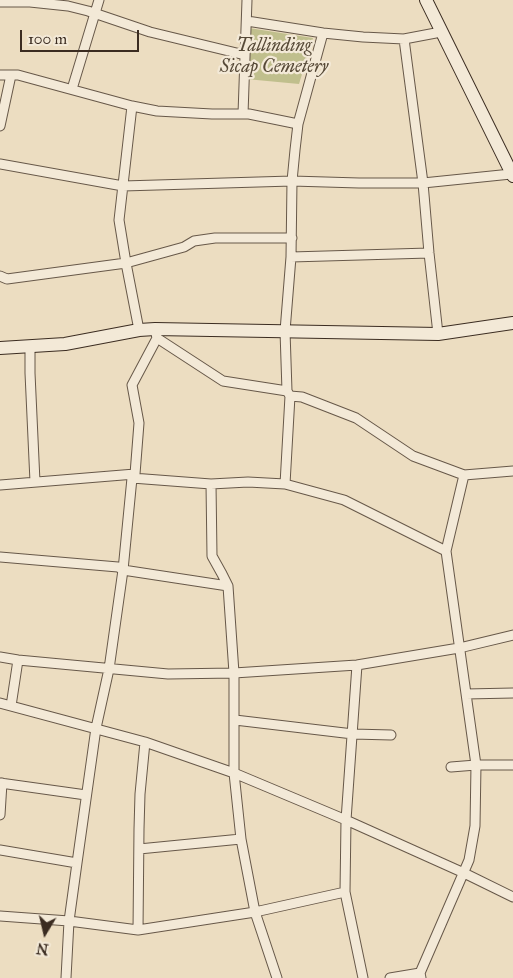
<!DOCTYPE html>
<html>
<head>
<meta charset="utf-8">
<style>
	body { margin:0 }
	#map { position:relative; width:513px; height:978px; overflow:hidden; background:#ecddc1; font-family:"IM FELL Great Primer",serif }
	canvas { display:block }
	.north { position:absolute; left:20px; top:908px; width:50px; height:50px; -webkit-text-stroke:4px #f3e9d7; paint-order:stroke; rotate:189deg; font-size:14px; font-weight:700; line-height:20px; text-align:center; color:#3b2c21 }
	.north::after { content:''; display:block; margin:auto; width:18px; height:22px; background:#3b2c21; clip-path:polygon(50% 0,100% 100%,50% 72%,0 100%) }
	.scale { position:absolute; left:20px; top:30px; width:119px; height:22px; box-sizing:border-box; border:2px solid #3b2c21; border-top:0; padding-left:6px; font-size:15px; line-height:18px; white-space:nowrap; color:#3b2c21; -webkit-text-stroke:4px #f3e9d7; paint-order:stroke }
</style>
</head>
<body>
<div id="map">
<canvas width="513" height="978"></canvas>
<div class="north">N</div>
<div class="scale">100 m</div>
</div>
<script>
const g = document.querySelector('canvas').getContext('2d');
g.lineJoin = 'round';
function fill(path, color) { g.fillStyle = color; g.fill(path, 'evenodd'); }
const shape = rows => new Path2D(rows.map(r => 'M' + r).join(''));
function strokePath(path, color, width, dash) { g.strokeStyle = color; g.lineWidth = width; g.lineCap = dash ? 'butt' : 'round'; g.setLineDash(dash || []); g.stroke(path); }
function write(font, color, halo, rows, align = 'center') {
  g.font = font + ' "IM FELL Great Primer",serif'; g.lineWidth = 4.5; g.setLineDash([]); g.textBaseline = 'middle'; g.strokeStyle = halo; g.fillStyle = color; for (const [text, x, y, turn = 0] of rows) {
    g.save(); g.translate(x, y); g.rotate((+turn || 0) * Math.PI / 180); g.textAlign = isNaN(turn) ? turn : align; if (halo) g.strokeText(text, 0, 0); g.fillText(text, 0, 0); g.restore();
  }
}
const green = shape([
	[249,28,313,38,299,84,246,79]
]);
const street = shape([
	[0,2,30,2,68,6,88,11,150,32,245,55],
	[247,21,323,33,363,37,404,39,441,32],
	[404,39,423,183,429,253,438,334],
	[0,75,18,75,132,106,157,111,212,114,249,114,298,124],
	[72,89,99,0],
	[132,106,119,220,126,263,139,330],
	[243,114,247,0],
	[0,126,11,75],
	[0,164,123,186,292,181,359,183,423,183,511,174],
	[291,257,429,253],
	[0,276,7,279,126,263,184,247,194,241,215,238,292,238],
	[157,338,223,381,287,391,290,396,302,397,356,418,413,456,464,475,513,471],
	[30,347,30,373,35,482],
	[287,391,285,331,291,257,292,181,295,150,298,124,323,33],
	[132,478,211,484,248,482,285,484,344,500,446,551],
	[211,484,212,556,222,574,228,586,234,673,234,773,241,839,255,912,277,978],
	[285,484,290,396],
	[0,485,135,474],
	[0,557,118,567,123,570,228,586],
	[0,657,18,660,168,674,234,673,357,665,459,648,513,635],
	[357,665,346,820,345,892,363,978],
	[466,694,513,693],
	[0,703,145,742,234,773,346,820,464,873,513,897],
	[11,706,18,660],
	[235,720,353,734,391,735],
	[451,767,476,765,513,765],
	[0,783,86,795],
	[0,815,2,783],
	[139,849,241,839],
	[0,850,77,863],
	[0,916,69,921,138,930,255,912,345,892],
	[138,930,139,829,140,794,145,742],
	[66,978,69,921,77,863,96,728,109,669,123,570,132,478,134,476,135,474,139,423,132,385,157,338,155,329],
	[390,978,420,973],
	[421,978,420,973,469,860,475,826,476,765,446,551,464,475]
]);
const secondary = shape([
	[426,0,513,176],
	[0,348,65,344,139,330,155,329,438,334,513,323]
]);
const parkNames = [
	["Tallinding",274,47],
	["Sicap Cemetery",274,68]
];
fill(green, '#c0bf8d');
strokePath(street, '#675849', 11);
strokePath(secondary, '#3b2c21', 14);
strokePath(street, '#f3e9d7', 9);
strokePath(secondary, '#f3e9d7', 12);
write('italic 18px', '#564937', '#f3e9d7', parkNames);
</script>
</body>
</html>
